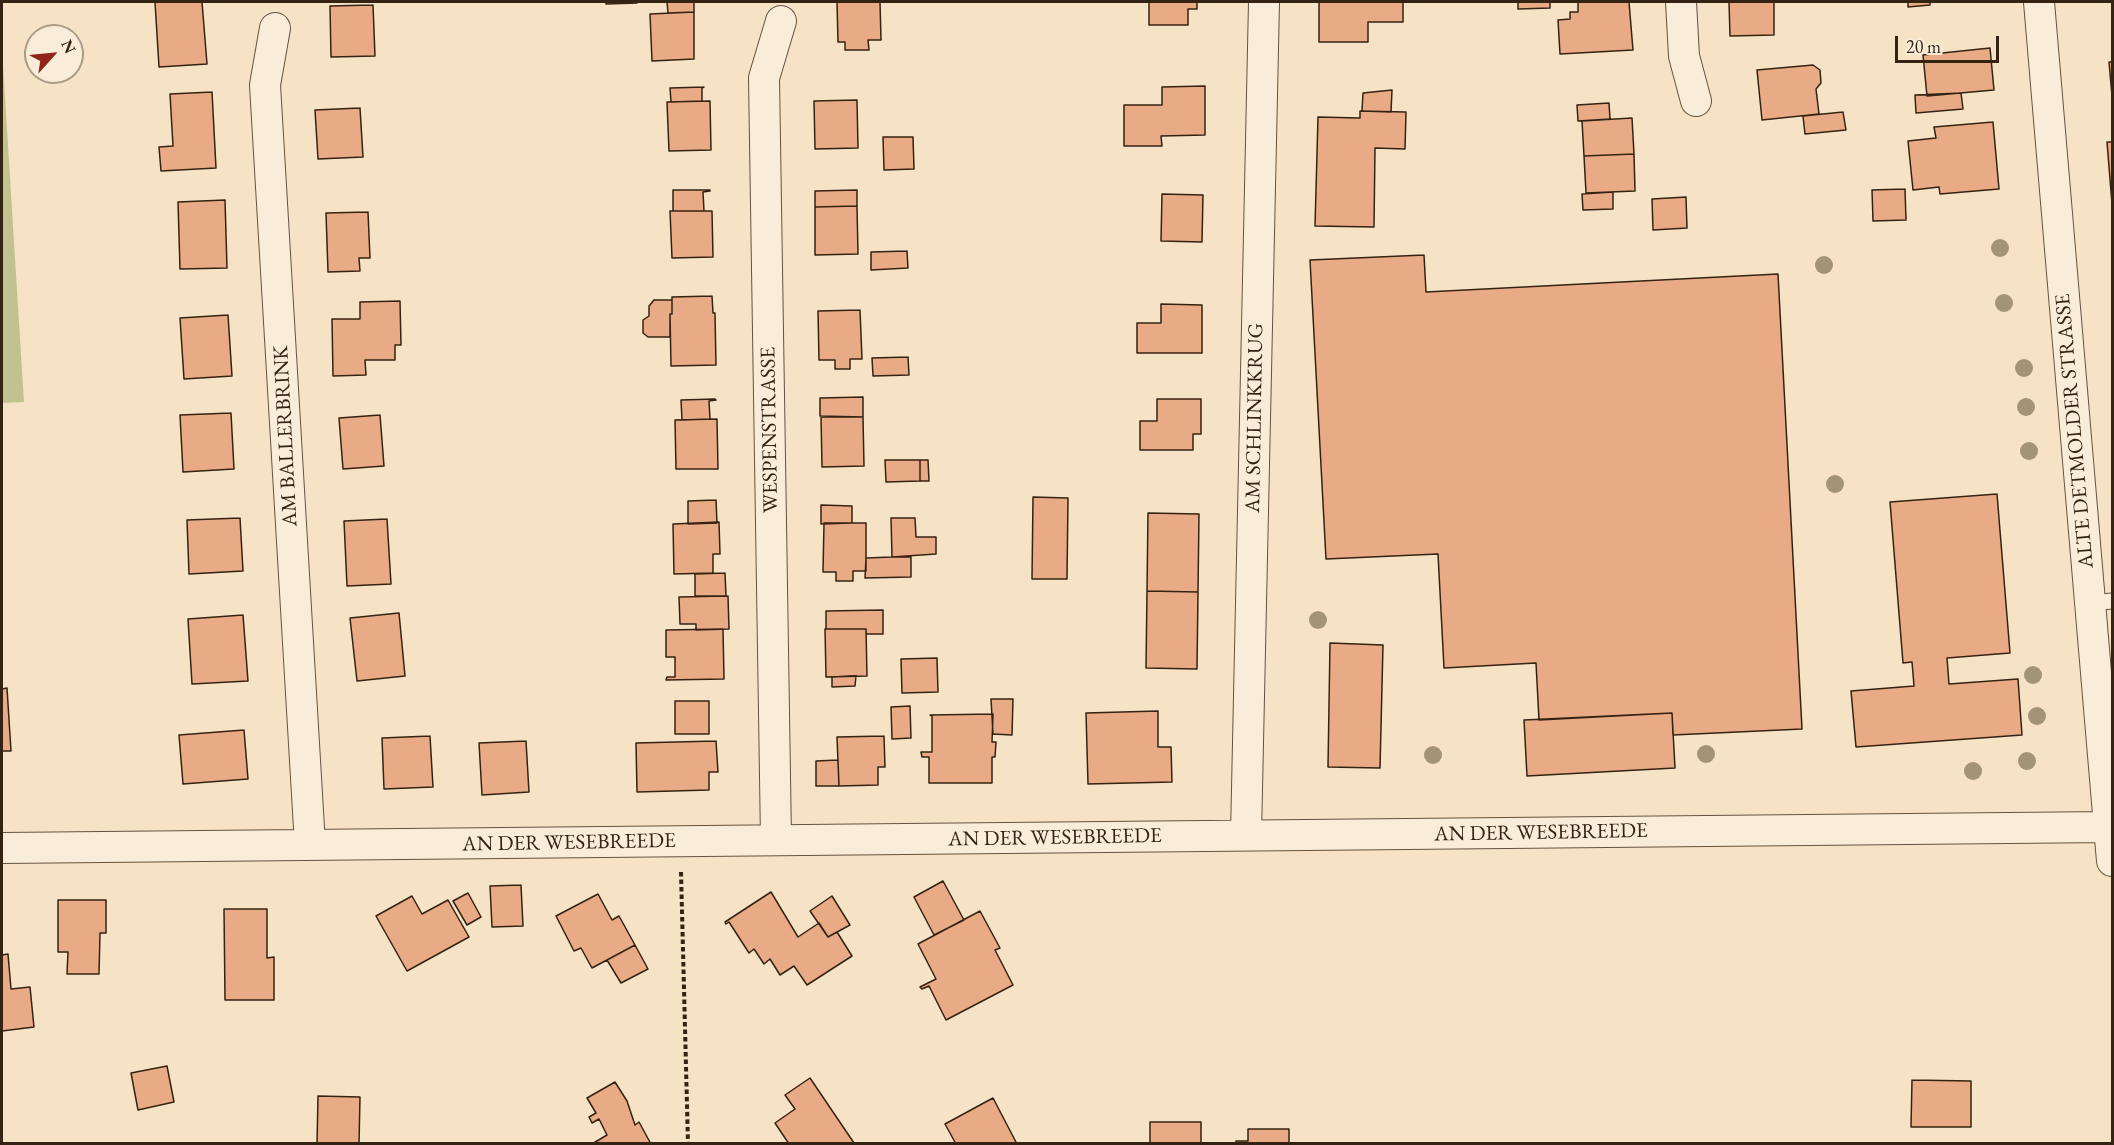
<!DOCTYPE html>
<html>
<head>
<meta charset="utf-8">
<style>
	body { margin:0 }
	#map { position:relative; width:2114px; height:1145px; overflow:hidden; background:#f6e3c5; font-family:"EB Garamond",serif }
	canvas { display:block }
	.frame { position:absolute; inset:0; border:3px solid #342212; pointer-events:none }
	.north { position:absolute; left:24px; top:24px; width:60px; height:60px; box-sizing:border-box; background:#f9edd9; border:2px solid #aa9c89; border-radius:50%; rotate:63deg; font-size:16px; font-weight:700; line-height:24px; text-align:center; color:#342212 }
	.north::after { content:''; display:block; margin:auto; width:21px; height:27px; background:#8f2418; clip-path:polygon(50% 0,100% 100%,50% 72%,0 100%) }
	.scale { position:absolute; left:1895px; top:36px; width:104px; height:27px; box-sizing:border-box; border:3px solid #342212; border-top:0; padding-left:8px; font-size:18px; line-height:21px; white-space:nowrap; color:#342212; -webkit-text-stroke:4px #f9edd9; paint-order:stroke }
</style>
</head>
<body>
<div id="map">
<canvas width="2114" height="1145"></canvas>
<div class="frame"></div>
<div class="north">N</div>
<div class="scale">20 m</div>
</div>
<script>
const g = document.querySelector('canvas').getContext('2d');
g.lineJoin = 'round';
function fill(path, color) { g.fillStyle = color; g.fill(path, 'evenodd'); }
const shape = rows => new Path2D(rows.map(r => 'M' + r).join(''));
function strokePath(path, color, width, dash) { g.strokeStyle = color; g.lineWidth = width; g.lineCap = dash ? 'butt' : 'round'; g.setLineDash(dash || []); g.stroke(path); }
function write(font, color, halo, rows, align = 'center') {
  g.font = font + ' "EB Garamond",serif'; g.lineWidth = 6; g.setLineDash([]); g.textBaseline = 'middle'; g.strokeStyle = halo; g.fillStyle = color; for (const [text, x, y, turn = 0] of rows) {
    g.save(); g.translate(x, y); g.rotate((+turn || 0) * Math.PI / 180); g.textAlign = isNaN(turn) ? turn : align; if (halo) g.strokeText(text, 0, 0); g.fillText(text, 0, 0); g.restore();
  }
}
const green = shape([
	[2,49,24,402,2,403]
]);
const building = shape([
	[155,2,202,2,207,64,159,67,155,2],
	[606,2,637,2,637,3,606,4,606,2],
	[667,2,694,2,694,12,668,13,667,2],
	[837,2,880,2,881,40,868,40,869,50,845,50,845,42,838,42,837,2],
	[1149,2,1197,2,1197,9,1188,9,1188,25,1149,25,1149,2],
	[1319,2,1403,2,1403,22,1368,22,1368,42,1319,42,1319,2],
	[1518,2,1550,2,1550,8,1518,9,1518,2],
	[1578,2,1629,2,1633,50,1560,54,1558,20,1570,19,1570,12,1578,12,1578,2],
	[1729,2,1774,2,1774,35,1730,36,1729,2],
	[1908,2,1930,2,1930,5,1908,7,1908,2],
	[373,5,375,56,331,57,330,6,373,5],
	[694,12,694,59,652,61,650,14,694,12],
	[1990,48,1994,90,1927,96,1923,55,1990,48],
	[2109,62,2112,62,2112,96,2109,62],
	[1813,65,1820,70,1821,83,1816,89,1819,114,1762,120,1757,70,1813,65],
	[1205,86,1205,135,1161,136,1162,146,1124,146,1124,105,1162,105,1162,87,1205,86],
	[704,87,702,88,702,101,671,102,670,88,704,87],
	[1392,90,1391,112,1362,111,1363,93,1392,90],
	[212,92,216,168,161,171,159,147,173,146,170,94,212,92],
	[1961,93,1963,109,1916,113,1915,95,1961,93],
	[857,100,858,148,815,149,814,101,857,100],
	[710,101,711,150,669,151,667,102,710,101],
	[1609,103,1610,119,1578,121,1577,105,1609,103],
	[360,108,363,157,318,159,315,110,360,108],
	[1360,111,1406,112,1405,149,1375,148,1374,227,1315,226,1318,117,1360,118,1360,111],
	[1843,112,1846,130,1805,134,1803,116,1843,112],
	[1632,118,1634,154,1584,156,1582,121,1632,118],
	[1993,122,1999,189,1940,194,1939,187,1913,190,1908,141,1936,138,1934,127,1993,122],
	[883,137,913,137,914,169,884,170,883,137],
	[2107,142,2112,142,2112,204,2107,142],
	[1634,154,1635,191,1586,193,1584,156,1634,154],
	[1905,189,1906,220,1873,221,1872,190,1905,189],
	[673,190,710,190,710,191,703,192,704,211,673,211,673,190],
	[857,190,857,206,815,207,815,191,857,190],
	[1613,192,1613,209,1583,210,1582,194,1613,192],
	[1162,194,1203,195,1202,242,1161,241,1162,194],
	[1686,197,1687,228,1653,230,1652,199,1686,197],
	[225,200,227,268,180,269,178,202,225,200],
	[857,206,858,254,815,255,815,207,857,206],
	[670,211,712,211,713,257,672,258,670,211],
	[368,212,370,258,359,258,360,271,328,272,326,213,368,212],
	[907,251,908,268,871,270,871,252,907,251],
	[1424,255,1426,292,1778,274,1802,729,1673,735,1672,713,1539,720,1536,663,1444,668,1438,554,1326,559,1310,260,1424,255],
	[712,296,713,313,715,313,716,365,671,366,670,314,672,314,672,297,712,296],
	[654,300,672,300,672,314,670,314,670,337,648,337,643,333,643,320,649,316,649,306,654,300],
	[400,301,401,345,395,345,395,360,365,360,366,375,333,376,332,319,360,319,360,302,400,301],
	[1161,304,1202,305,1202,353,1137,353,1137,323,1161,323,1161,304],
	[860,310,862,359,850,359,850,369,835,369,835,360,819,360,818,311,860,310],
	[228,315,232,376,184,379,180,318,228,315],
	[908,357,909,375,873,376,872,358,908,357],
	[863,397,863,417,820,416,820,398,863,397],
	[715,399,716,400,709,401,710,419,682,420,681,400,715,399],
	[1157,399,1201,399,1201,434,1193,434,1193,450,1140,450,1140,421,1157,421,1157,399],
	[231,413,234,469,183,472,180,415,231,413],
	[380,415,384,466,343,469,339,418,380,415],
	[821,417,863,417,864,466,822,467,821,417],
	[717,419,718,469,676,469,675,420,717,419],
	[885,460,920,460,920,481,886,482,885,460],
	[920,460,928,460,929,481,920,481,920,460],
	[1997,494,2010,653,1947,658,1949,684,2018,679,2022,735,1856,747,1851,691,1914,686,1912,662,1903,663,1890,502,1997,494],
	[1033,497,1068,498,1067,579,1032,579,1033,497],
	[716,500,717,523,688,524,688,501,716,500],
	[821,505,852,506,852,523,821,524,821,505],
	[1148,513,1199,514,1198,592,1147,591,1148,513],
	[240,518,243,571,189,574,187,520,240,518],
	[891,518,915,518,916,537,936,537,936,554,892,557,891,518],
	[387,519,391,584,347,586,344,521,387,519],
	[719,522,720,554,713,554,713,573,674,574,673,524,719,522],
	[824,523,866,523,866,571,853,571,853,581,836,581,836,572,823,572,824,523],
	[892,557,911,557,911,577,865,578,866,558,892,557],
	[725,573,726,596,695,596,695,574,725,573],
	[1147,591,1198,592,1197,669,1146,668,1147,591],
	[728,596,729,629,696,630,696,624,680,624,679,597,728,596],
	[883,610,883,634,866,634,866,629,826,629,826,611,883,610],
	[399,613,405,676,357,681,350,618,399,613],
	[243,615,248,681,192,684,188,619,243,615],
	[723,629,724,679,666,680,667,677,675,677,675,657,666,657,666,630,723,629],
	[825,629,866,629,867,676,826,677,825,629],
	[1330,643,1383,645,1380,768,1328,767,1330,643],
	[937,658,938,692,902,693,901,659,937,658],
	[856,676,855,686,832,687,832,677,856,676],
	[7,688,11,751,2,751,2,689,7,688],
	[991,699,1013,699,1012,735,993,734,991,699],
	[675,701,709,701,709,734,675,734,675,701],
	[910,706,911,738,892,739,891,707,910,706],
	[1158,711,1158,747,1171,747,1172,782,1088,784,1086,713,1158,711],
	[1672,713,1675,768,1527,776,1524,720,1672,713],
	[993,714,992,742,996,742,995,757,992,757,992,783,929,783,929,757,922,757,921,752,932,752,932,716,930,715,993,714],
	[244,730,248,779,183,784,179,735,244,730],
	[430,736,433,787,384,789,382,738,430,736],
	[884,736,885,767,878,767,878,785,839,786,837,737,884,736],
	[526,741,529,792,482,795,479,743,526,741],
	[716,741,718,772,709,772,709,790,637,792,636,743,716,741],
	[838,760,839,786,816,786,816,761,838,760],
	[943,881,964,920,934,935,914,897,943,881],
	[521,885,523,926,492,927,490,886,521,885],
	[771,892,798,937,819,923,828,937,837,932,852,956,807,985,794,966,780,975,770,959,764,964,754,949,749,953,729,922,726,924,725,922,771,892],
	[468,893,481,917,467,925,453,901,468,893],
	[598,894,612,920,619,916,635,945,592,968,581,948,574,951,556,916,598,894],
	[412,896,422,914,448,900,469,937,407,971,376,916,412,896],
	[832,896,850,925,828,937,810,911,832,896],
	[58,900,106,900,106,933,100,933,99,974,67,974,68,952,58,952,58,900],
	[224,909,267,909,267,958,274,957,274,1000,225,1000,224,909],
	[980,911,1000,948,995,950,1013,985,946,1020,929,986,922,989,920,987,936,979,918,944,980,911],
	[635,945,648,969,621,983,607,960,635,945],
	[8,954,11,989,30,987,34,1027,2,1031,2,955,8,954],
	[167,1066,174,1102,138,1110,131,1073,167,1066],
	[810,1078,854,1143,789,1144,775,1123,795,1109,785,1095,810,1078],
	[1912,1080,1971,1081,1971,1127,1911,1127,1912,1080],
	[615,1082,627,1101,635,1125,639,1122,651,1144,592,1144,607,1135,599,1119,592,1123,589,1117,596,1113,587,1098,615,1082],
	[318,1096,360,1097,359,1144,317,1144,318,1096],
	[993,1098,1017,1144,956,1144,945,1124,993,1098],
	[1150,1122,1201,1122,1201,1144,1150,1144,1150,1122],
	[1248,1129,1289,1129,1289,1144,1236,1144,1236,1141,1248,1141,1248,1129]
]);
const path = shape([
	[681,872,688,1144]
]);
const lane = shape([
	[2090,603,2112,601]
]);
const street = shape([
	[1681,2,1684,56,1696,101],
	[2039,2,2112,861],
	[275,28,265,85,310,845],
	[1246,835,1264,2],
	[776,840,764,78,781,21],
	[2,848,2108,827]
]);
const trees = [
	[2000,248],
	[1824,265],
	[2004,303],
	[2024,368],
	[2026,407],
	[2029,451],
	[1835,484],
	[1318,620],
	[2033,675],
	[2037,716],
	[1706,754],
	[1433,755],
	[2027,761],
	[1973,771]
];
const streetNames = [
	["AM SCHLINKKRUG",1255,418,-89],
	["WESPENSTRASSE",770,430,-91],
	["ALTE DETMOLDER STRASSE",2075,431,-95],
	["AM BALLERBRINK",286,436,-93],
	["AN DER WESEBREEDE",1541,833,-1],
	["AN DER WESEBREEDE",1055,838,-1],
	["AN DER WESEBREEDE",569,843,-1]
];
fill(green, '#c2c291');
fill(building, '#e9ab85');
strokePath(building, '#342212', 1.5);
strokePath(lane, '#64523f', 17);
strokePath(street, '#64523f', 32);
strokePath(path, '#342212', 4, [4.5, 3]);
strokePath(lane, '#f9edd9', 15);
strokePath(street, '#f9edd9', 30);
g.fillStyle = '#a39377';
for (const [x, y] of trees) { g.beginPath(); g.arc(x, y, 9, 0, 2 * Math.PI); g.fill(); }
write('21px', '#342212', '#f9edd9', streetNames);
</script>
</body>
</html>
